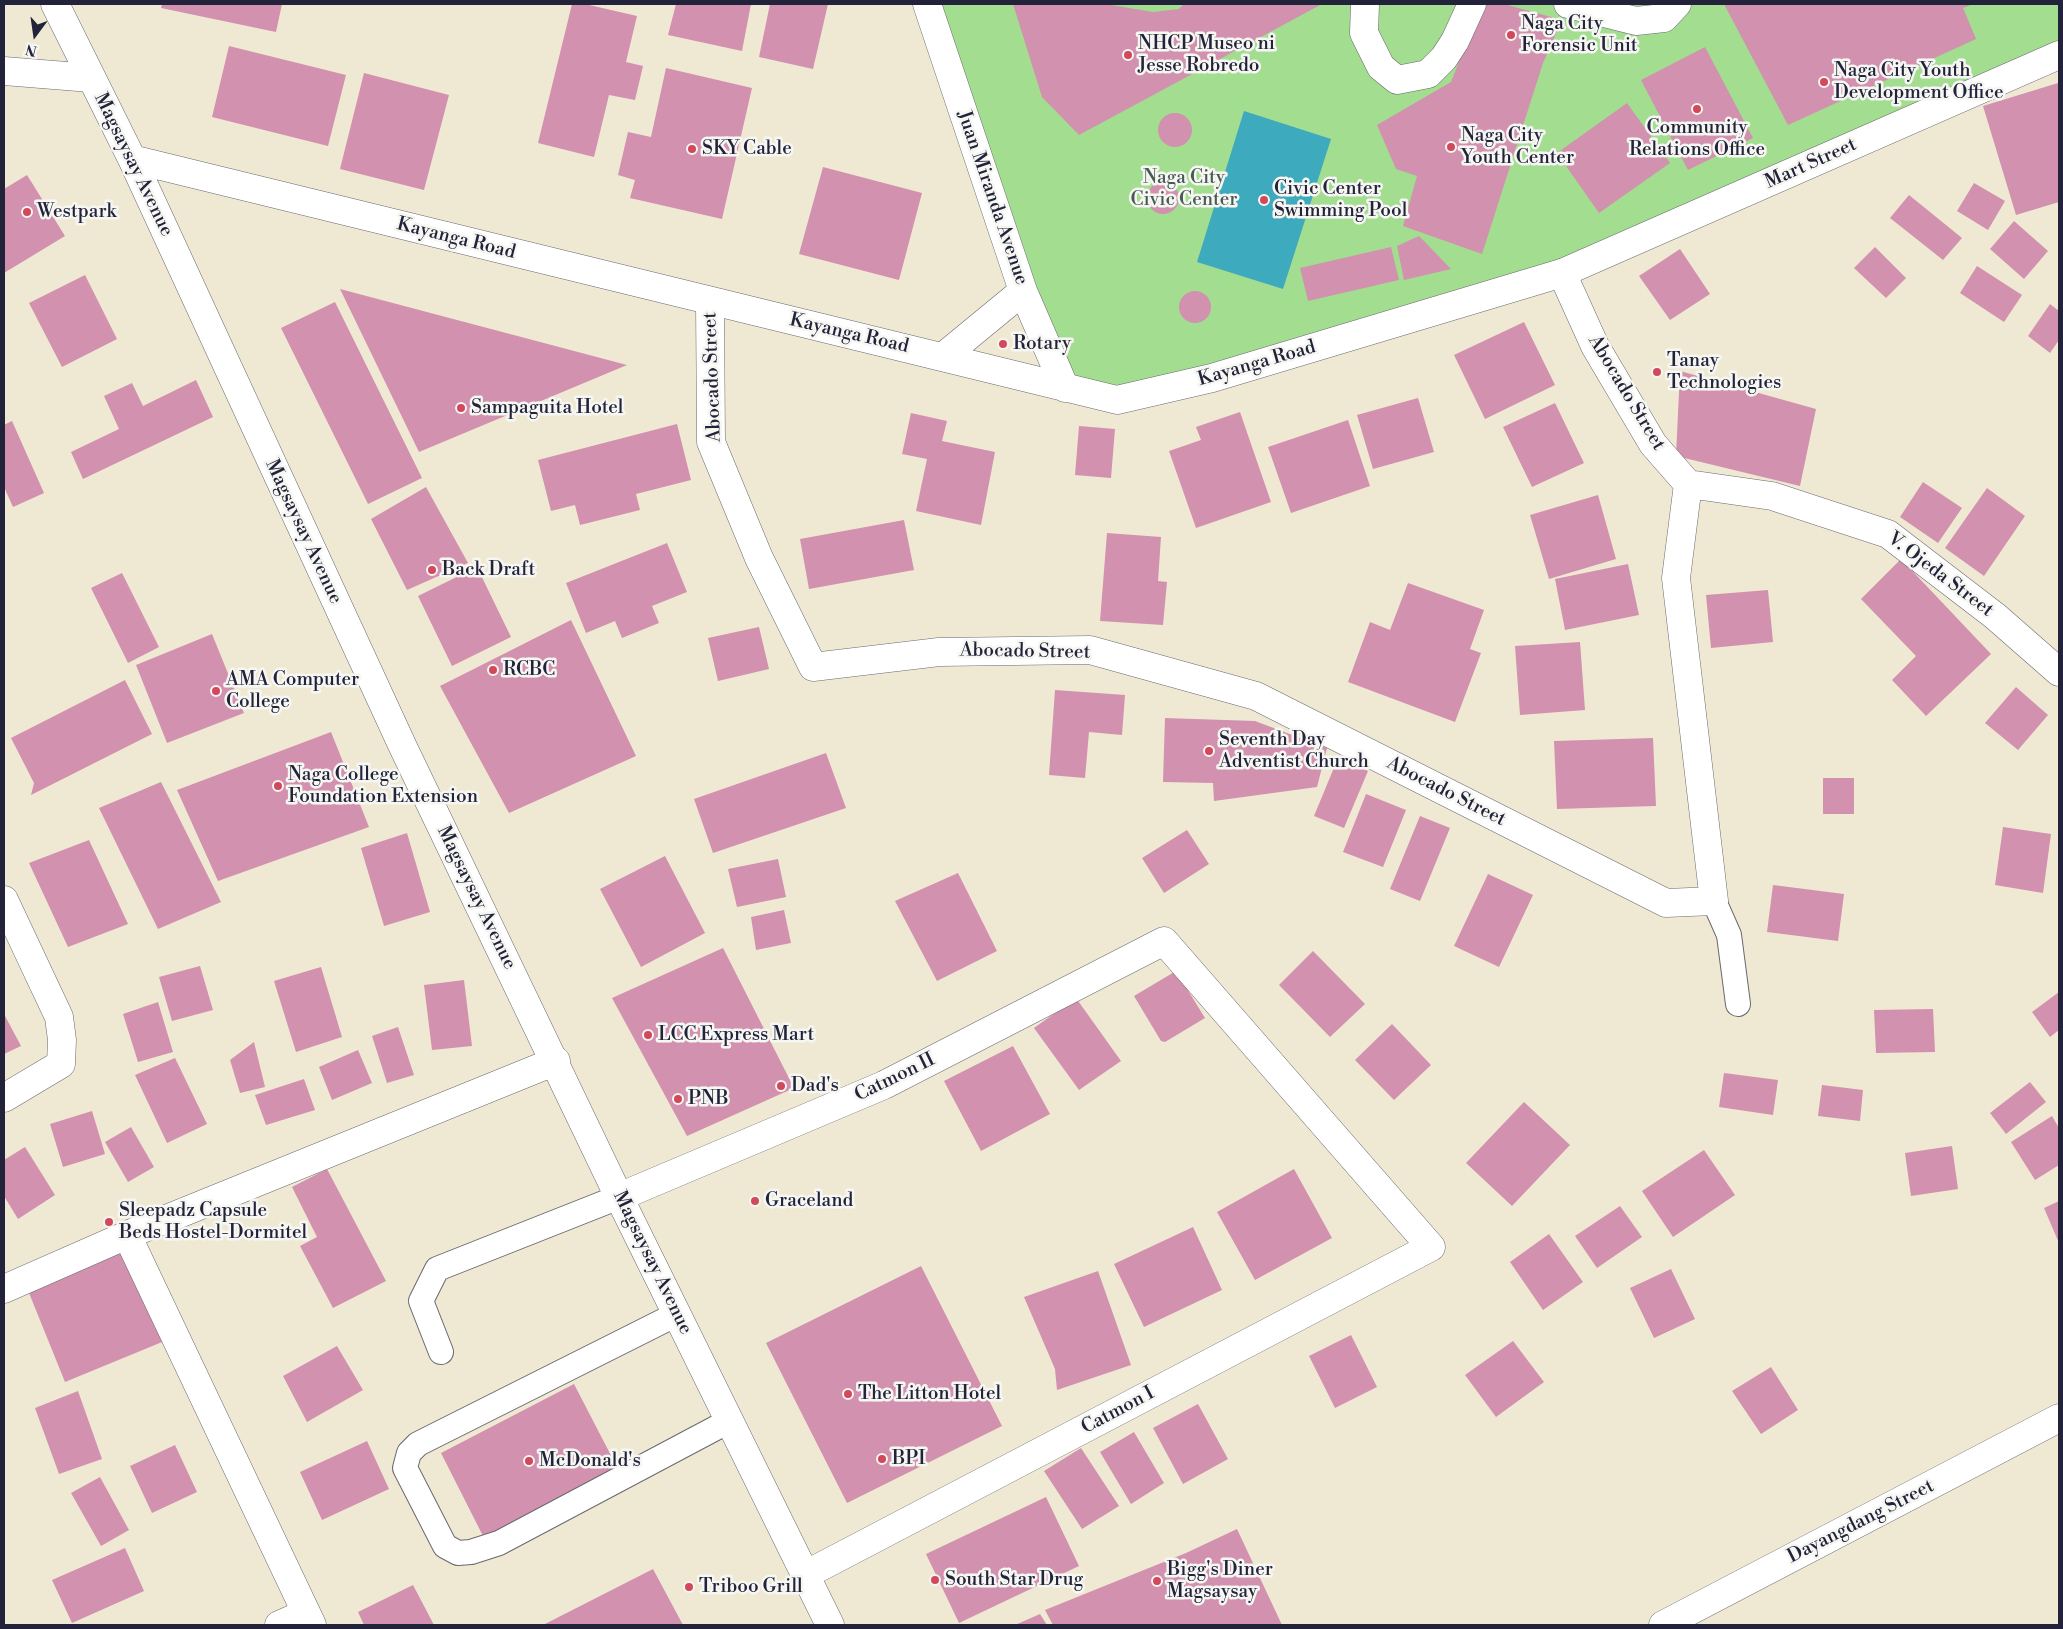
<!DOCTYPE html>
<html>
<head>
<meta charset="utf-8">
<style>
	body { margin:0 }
	#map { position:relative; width:2063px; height:1629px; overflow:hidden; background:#efe9d3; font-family:"Libre Bodoni",serif }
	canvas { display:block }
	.frame { position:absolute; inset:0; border:5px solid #22223b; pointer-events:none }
	.north { position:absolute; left:10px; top:10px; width:50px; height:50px; -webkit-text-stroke:4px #f6f6f2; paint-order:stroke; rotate:194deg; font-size:14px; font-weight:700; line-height:20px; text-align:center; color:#22223b }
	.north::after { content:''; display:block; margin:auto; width:18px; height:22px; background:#22223b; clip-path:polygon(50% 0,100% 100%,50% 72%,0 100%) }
</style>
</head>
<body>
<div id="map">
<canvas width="2063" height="1629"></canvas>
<div class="frame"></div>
<div class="north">N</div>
</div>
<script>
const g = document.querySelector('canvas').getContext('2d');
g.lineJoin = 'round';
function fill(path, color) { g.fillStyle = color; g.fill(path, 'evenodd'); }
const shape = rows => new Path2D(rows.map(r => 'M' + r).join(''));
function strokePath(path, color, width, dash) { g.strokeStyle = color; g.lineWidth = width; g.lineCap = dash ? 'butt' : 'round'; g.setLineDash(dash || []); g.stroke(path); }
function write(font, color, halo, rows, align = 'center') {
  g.font = font + ' "Libre Bodoni",serif'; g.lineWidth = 5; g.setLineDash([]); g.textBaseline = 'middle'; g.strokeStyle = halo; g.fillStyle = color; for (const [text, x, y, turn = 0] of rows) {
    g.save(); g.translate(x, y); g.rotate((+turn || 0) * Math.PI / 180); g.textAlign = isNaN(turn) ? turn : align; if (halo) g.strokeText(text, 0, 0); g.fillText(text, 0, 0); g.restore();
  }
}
const green = shape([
	[927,4,2059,4,2059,55,1562,273,1117,400,1065,388]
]);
const water = shape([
	[1244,111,1331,139,1283,289,1197,262]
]);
const building = shape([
	[162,4,282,4,276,32,161,8],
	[572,4,585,4,637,16,626,62,643,66,635,100,609,95,594,157,538,143],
	[676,4,751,4,742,51,668,35],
	[770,4,828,4,813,69,759,57],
	[1013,4,1105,4,1153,12,1179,9,1184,4,1322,4,1079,135,1042,97],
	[1476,4,1504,4,1562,20,1543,63,1482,254,1403,226,1417,176,1396,169,1377,125,1451,82,1468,39],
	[1724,4,1973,4,1963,8,1976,39,1788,125],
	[229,46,346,75,328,146,212,117],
	[1705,47,1753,138,1688,170,1641,80],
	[666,68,752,88,722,219,630,198,635,180,618,175,628,132,651,137],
	[364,73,449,95,424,190,340,169],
	[2058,83,2059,202,2016,215,1983,106],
	[1627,103,1670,163,1599,213,1557,153],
	'1158 130a17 17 0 1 1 34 0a17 17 0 1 1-34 0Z',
	[823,167,922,193,899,280,799,254],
	[27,175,65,236,4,273,4,189],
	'1147 198a16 16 0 1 1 32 0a16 16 0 1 1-32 0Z',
	[1974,183,2005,201,1988,230,1957,211],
	[1909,195,1962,238,1943,260,1890,218],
	[2014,221,2048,251,2024,279,1990,249],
	[1419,236,1451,269,1404,280,1397,246],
	[1391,247,1399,280,1308,301,1300,268],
	[1875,247,1906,278,1886,298,1854,268],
	[1680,249,1710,294,1670,320,1639,276],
	[1977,266,2022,295,2004,322,1960,293],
	[85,275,117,339,62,367,29,303],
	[340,289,627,365,419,452],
	'1179 307a16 16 0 1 1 32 0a16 16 0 1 1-32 0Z',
	[335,302,422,478,368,504,281,328],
	[2050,304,2059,311,2059,340,2050,353,2028,336],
	[1524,322,1555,385,1485,419,1454,355],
	[1680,371,1816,409,1800,486,1676,456],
	[196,380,213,417,83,479,71,452,119,429,104,396,132,383,143,406],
	[1418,398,1434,452,1373,469,1357,415],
	[1555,403,1584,463,1532,487,1503,427],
	[1240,412,1271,502,1196,528,1169,451,1201,440,1196,427],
	[911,413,947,421,942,441,995,452,981,525,916,511,927,459,902,454],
	[1348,420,1370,486,1291,513,1268,447],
	[12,421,44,493,13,507,4,487,4,425],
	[677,424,691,480,636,494,640,510,580,525,575,505,551,511,538,460],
	[1079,426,1115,429,1111,478,1075,475],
	[1923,482,1962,508,1938,543,1900,517],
	[426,487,468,563,407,590,371,519],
	[1987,488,2025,516,1984,576,1945,548],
	[1598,495,1616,559,1549,579,1530,515],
	[904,520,914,570,809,589,800,539],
	[1107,533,1161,537,1158,581,1167,582,1163,625,1100,621],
	[667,543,687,592,652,606,659,623,622,638,615,621,586,633,566,583],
	[1901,559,1991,654,1926,716,1892,680,1916,656,1861,599],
	[1628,564,1639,615,1565,630,1555,579],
	[477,567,511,637,452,666,418,596],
	[122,573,159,647,128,663,91,588],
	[1408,583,1484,610,1470,649,1481,653,1455,722,1348,682,1370,622,1390,630],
	[1768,590,1773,642,1711,648,1706,595],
	[571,620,636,756,509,813,440,686],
	[759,627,769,669,718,681,708,638],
	[212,634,244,713,167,743,136,665],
	[1580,642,1585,710,1520,715,1515,646],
	[125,680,152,734,31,795,34,783,11,738],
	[2016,687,2048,715,2018,750,1985,723],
	[1055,690,1125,695,1122,735,1089,732,1085,778,1049,775],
	[1165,718,1255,721,1327,748,1317,787,1214,801,1213,783,1163,782],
	[331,732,369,827,218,881,177,790],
	[1653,738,1656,806,1557,809,1554,741],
	[826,753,846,808,713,853,694,799],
	[1338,758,1368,771,1344,828,1314,816],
	[1823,778,1854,778,1854,814,1823,814],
	[161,782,221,902,158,929,99,808],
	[1366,794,1406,810,1383,867,1343,852],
	[1420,816,1450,828,1420,901,1390,889],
	[2003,827,2051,834,2043,893,1995,885],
	[1187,830,1209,864,1164,893,1142,858],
	[407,833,430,912,384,926,361,848],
	[89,840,128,924,68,947,29,863],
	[665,856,705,933,641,967,600,889],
	[778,859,786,897,737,907,728,869],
	[958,873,997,951,937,981,895,901],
	[1488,874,1533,895,1499,967,1454,946],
	[1773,885,1844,894,1838,941,1767,932],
	[784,910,791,943,756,950,751,917],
	[723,948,794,1088,687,1136,612,998],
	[1313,951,1365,1004,1330,1037,1279,985],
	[200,966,213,1010,172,1021,159,977],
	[321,967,342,1037,296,1052,274,981],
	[1176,971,1205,1018,1165,1042,1161,1041,1134,996],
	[464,980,472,1046,432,1050,424,985],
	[2059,992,2059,1030,2050,1037,2032,1012],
	[1076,998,1121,1061,1079,1090,1034,1028],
	[158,1002,173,1052,138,1062,123,1014],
	[1933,1009,1935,1052,1876,1053,1874,1010],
	[4,1014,21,1046,4,1054],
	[1392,1024,1431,1065,1394,1100,1355,1060],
	[398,1027,414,1075,387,1083,372,1036],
	[254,1042,265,1087,240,1093,230,1060],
	[1013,1046,1050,1114,981,1151,944,1081],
	[358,1050,372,1083,332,1100,319,1067],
	[175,1058,207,1124,167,1143,135,1075],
	[1724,1073,1778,1080,1773,1115,1719,1107],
	[304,1079,315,1110,266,1125,255,1095],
	[2030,1082,2046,1102,2006,1134,1990,1113],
	[1822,1085,1863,1090,1860,1121,1818,1116],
	[1524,1102,1570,1145,1512,1206,1466,1163],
	[92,1111,105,1154,63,1167,50,1124],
	[2052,1116,2059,1128,2059,1165,2035,1180,2011,1142],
	[131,1127,154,1167,128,1182,105,1142],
	[1952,1146,1958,1189,1911,1196,1905,1153],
	[25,1147,55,1195,18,1219,4,1196,4,1160],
	[1704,1150,1735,1195,1673,1237,1642,1191],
	[327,1169,386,1281,333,1308,300,1246,317,1237,292,1187],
	[1294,1169,1332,1238,1255,1280,1217,1212],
	[2059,1201,2059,1243,2044,1208],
	[1620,1206,1642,1237,1597,1268,1575,1236],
	[1193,1227,1222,1290,1144,1327,1114,1264],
	[1549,1234,1583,1282,1543,1310,1510,1262],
	[129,1247,167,1340,65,1382,27,1288],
	[921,1266,1002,1426,847,1503,766,1343],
	[1671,1269,1695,1319,1654,1338,1630,1288],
	[1098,1271,1131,1365,1057,1390,1055,1369,1024,1297],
	[1351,1335,1377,1387,1335,1408,1309,1356],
	[1513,1341,1544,1382,1496,1417,1465,1375],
	[337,1346,363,1390,307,1422,283,1376],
	[1771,1367,1798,1410,1761,1434,1732,1391],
	[574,1384,618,1469,484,1538,441,1453],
	[78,1391,102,1459,59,1474,35,1408],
	[1198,1404,1228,1459,1183,1484,1153,1428],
	[1134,1432,1164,1483,1131,1504,1100,1452],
	[367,1441,389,1489,322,1520,300,1472],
	[175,1445,197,1492,152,1513,130,1466],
	[1081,1448,1119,1506,1082,1529,1044,1471],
	[100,1477,129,1530,101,1546,71,1493],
	[1046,1497,1079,1566,959,1623,926,1554],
	[1237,1529,1282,1625,1053,1625,1045,1610,1186,1553],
	[125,1548,144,1591,72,1623,52,1580],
	[653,1569,683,1625,543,1625],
	[413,1585,434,1625,364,1625,358,1612],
	[1040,1614,1047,1625,1015,1625]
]);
const lane = shape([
	[1714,901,1729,935,1738,1004],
	[677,1314,418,1444,409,1453,405,1468,445,1546,458,1553,471,1552,499,1543,729,1421],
	[441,1352,421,1301,437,1269,619,1197]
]);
const street = shape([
	[1365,4,1364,33,1381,67,1397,80,1428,74,1444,58,1455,41,1472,4],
	[1568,4,1636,21,1664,18,1677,4],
	[4,71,91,78],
	[710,302,711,442,759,558,813,667,939,652,1090,650,1256,696,1666,903,1714,901,1676,578,1688,484,1653,444,1595,346,1562,273],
	[1688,484,1772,496,1888,534,1995,616,2059,672],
	[4,900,59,1017,62,1040,61,1064,4,1098],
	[619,1197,884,1085,1164,941,1431,1247,805,1575],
	[127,1235,312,1625],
	[4,1289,127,1235,556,1061],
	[279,1625,306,1613]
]);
const secondary = shape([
	[55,4,132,159,403,747,619,1197,830,1625],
	[927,4,1023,291,1065,388],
	[132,159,1117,400,1212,378,1562,273,2059,55],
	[944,356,1023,291],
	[1663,1625,2059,1418]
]);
const markers = [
	[1511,35,5,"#d1495b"],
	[1128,55,5,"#d1495b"],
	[1824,82,5,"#d1495b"],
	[1697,109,5,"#d1495b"],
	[1451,147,5,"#d1495b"],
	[692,149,5,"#d1495b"],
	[1264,200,5,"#d1495b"],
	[27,212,5,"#d1495b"],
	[1003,344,5,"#d1495b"],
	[1657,372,5,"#d1495b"],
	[461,408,5,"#d1495b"],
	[432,570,5,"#d1495b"],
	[493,670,5,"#d1495b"],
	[216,691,5,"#d1495b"],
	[1209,751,5,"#d1495b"],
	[278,786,5,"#d1495b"],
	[648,1035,5,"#d1495b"],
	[781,1086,5,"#d1495b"],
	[678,1099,5,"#d1495b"],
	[755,1201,5,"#d1495b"],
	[109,1222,5,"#d1495b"],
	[848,1394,5,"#d1495b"],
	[882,1459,5,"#d1495b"],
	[529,1461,5,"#d1495b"],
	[935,1580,5,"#d1495b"],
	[1157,1581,5,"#d1495b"],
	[689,1587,5,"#d1495b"]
];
const poiNames = [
	["Naga City",1521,24],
	["Forensic Unit",1521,46],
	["NHCP Museo ni",1138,44],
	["Jesse Robredo",1138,66],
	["Naga City Youth",1834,71],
	["Development Office",1834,93],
	["Community",1697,128,"center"],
	["Relations Office",1697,150,"center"],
	["Naga City",1461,136],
	["Youth Center",1461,158],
	["SKY Cable",702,149],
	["Civic Center",1274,189],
	["Swimming Pool",1274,211],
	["Westpark",37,212],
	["Rotary",1013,344],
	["Tanay",1667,361],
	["Technologies",1667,383],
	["Sampaguita Hotel",471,408],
	["Back Draft",442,570],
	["RCBC",503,670],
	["AMA Computer",226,680],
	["College",226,702],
	["Seventh Day",1219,740],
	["Adventist Church",1219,762],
	["Naga College",288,775],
	["Foundation Extension",288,797],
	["LCC Express Mart",658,1035],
	["Dad's",791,1086],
	["PNB",688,1099],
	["Graceland",765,1201],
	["Sleepadz Capsule",119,1211],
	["Beds Hostel-Dormitel",119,1233],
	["The Litton Hotel",858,1394],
	["BPI",892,1459],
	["McDonald's",539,1461],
	["Bigg's Diner",1167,1570],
	["Magsaysay",1167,1592],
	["South Star Drug",945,1580],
	["Triboo Grill",699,1587]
];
const streetNames = [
	["Mart Street",1811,164,-24],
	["Magsaysay Avenue",133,165,64],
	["Juan Miranda Avenue",992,198,71],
	["Kayanga Road",456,239,14],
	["Kayanga Road",849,334,13],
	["Kayanga Road",1257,364,-16],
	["Abocado Street",713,377,-92],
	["Abocado Street",1626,393,59],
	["Magsaysay Avenue",303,532,65],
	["V. Ojeda Street",1940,575,37],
	["Abocado Street",1025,652,1],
	["Abocado Street",1446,792,27],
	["Magsaysay Avenue",476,898,64],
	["Catmon II",895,1078,-26],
	["Magsaysay Avenue",652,1263,64],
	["Catmon I",1118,1411,-28],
	["Dayangdang Street",1861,1522,-27]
];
const parkNames = [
	["Naga City",1184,178],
	["Civic Center",1184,200]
];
fill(green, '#a2dd90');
fill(water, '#3eaabd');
fill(building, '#d291ae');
strokePath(lane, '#6a6870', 26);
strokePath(street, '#6a6870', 29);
strokePath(secondary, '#6a6870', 29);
strokePath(lane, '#fff', 24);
strokePath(street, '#fff', 28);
strokePath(secondary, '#fff', 28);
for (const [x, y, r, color] of markers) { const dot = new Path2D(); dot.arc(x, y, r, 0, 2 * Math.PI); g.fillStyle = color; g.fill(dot); strokePath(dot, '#f6f6f2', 2); }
write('19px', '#22223b', '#f6f6f2', poiNames, 'left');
write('19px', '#22223b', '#f6f6f2', streetNames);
write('19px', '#485a54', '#f6f6f2', parkNames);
</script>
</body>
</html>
